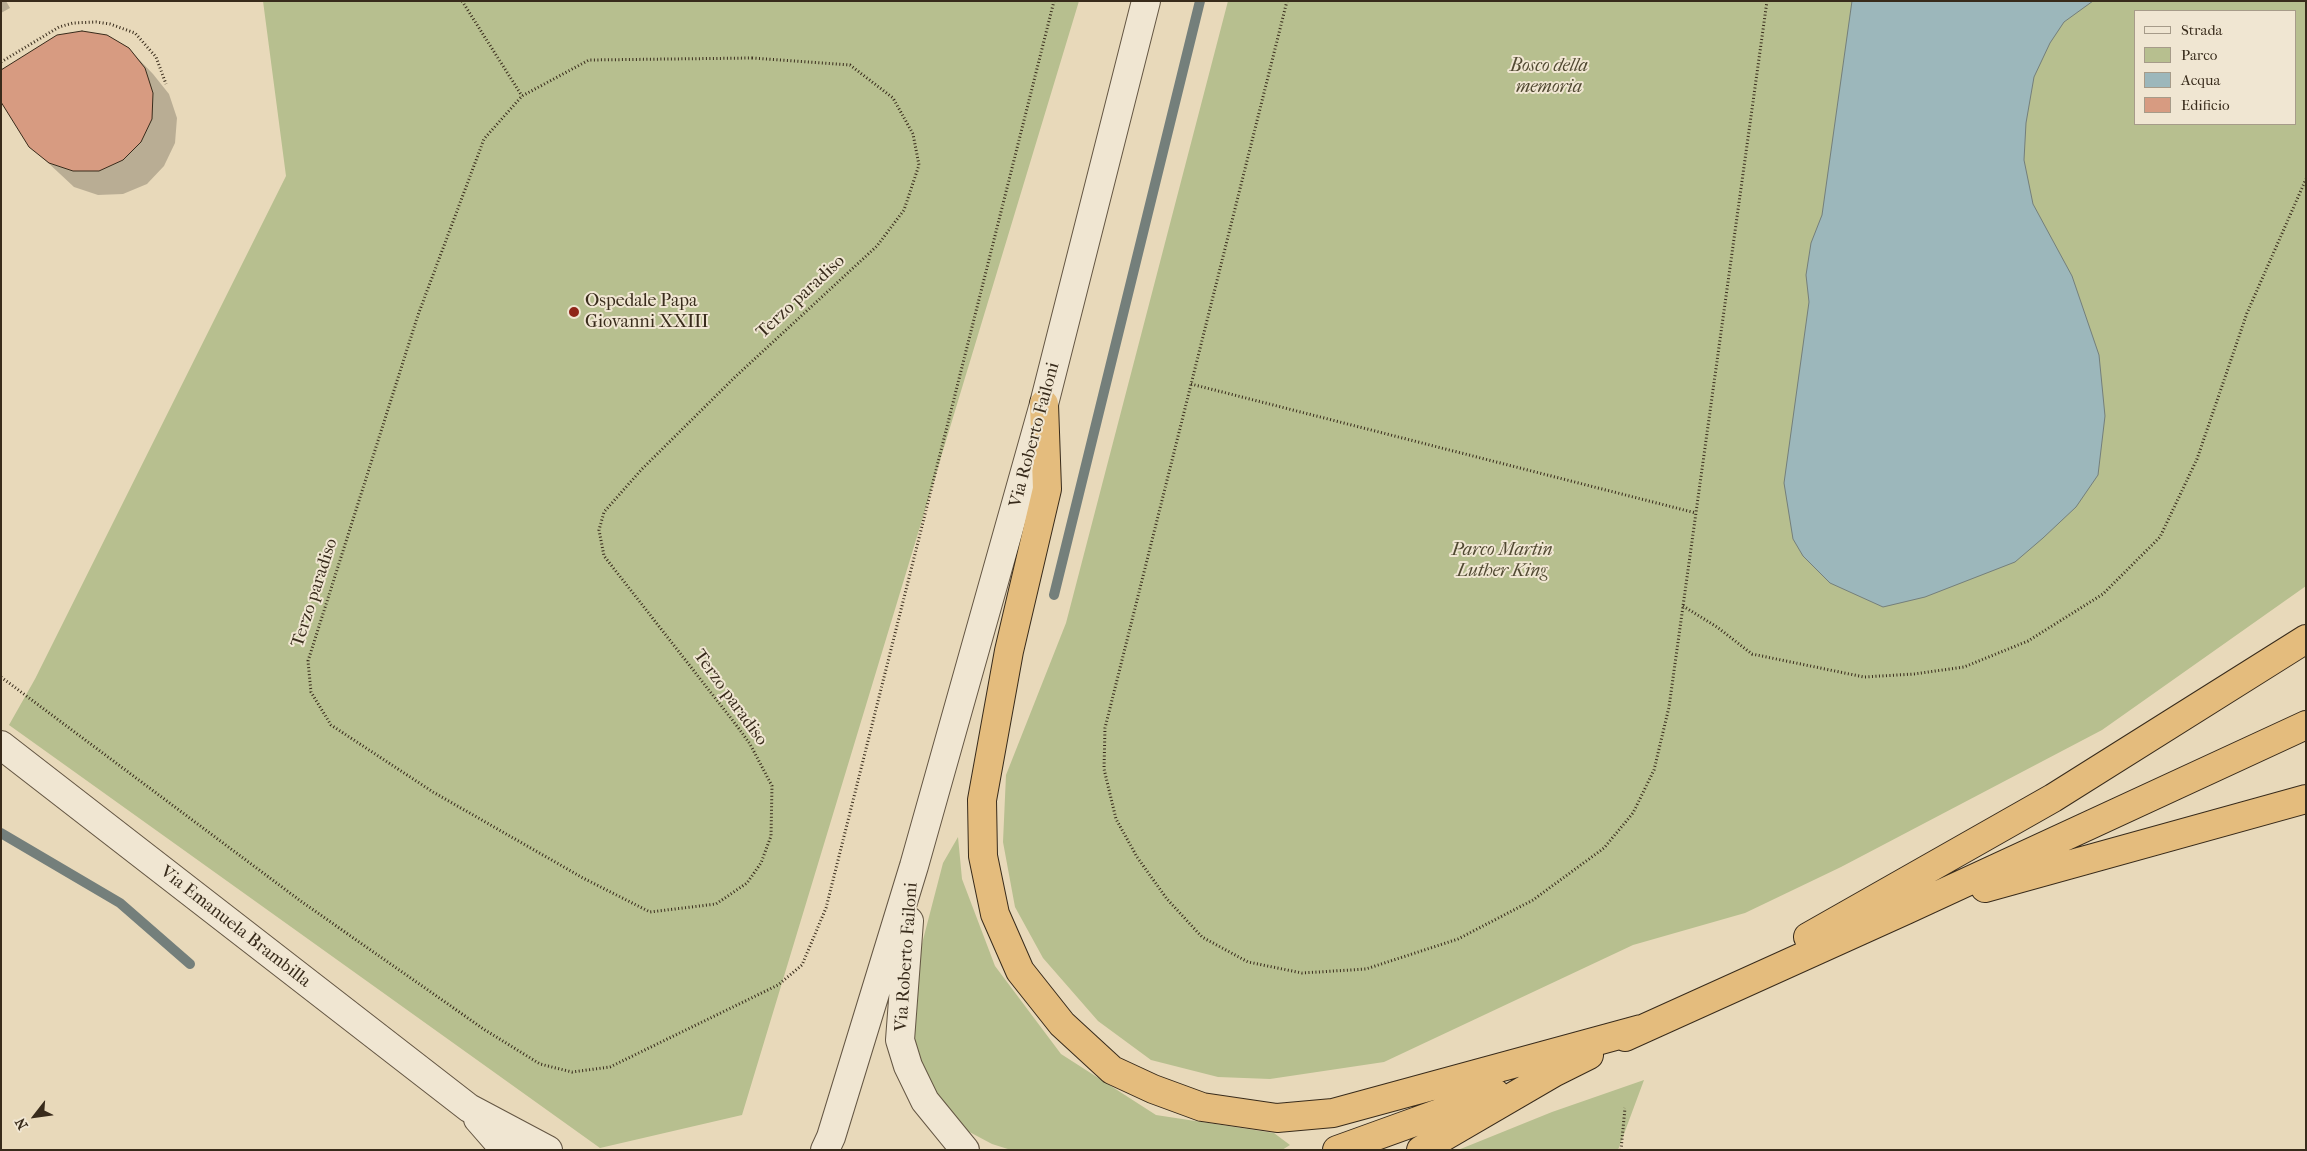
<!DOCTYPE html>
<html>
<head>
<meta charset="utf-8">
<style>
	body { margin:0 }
	#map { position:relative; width:2307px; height:1151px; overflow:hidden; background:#e8d9ba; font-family:"IM FELL French Canon",serif }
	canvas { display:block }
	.frame { position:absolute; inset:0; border:2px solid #382b1b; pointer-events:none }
	.legend { position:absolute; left:2134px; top:10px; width:162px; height:115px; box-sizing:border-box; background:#f0e6d2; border:1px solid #a69b89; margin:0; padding:6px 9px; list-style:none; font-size:15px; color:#382b1b }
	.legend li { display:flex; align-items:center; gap:10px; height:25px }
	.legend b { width:25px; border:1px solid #a69b89 }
	.north { position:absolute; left:10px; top:1091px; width:50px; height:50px; -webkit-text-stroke:4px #f0e6d2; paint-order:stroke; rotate:240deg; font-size:14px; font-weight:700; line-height:20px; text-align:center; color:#382b1b }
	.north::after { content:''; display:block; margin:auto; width:18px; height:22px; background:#382b1b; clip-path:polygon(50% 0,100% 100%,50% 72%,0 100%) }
</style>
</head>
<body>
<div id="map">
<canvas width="2307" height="1151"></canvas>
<div class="frame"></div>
<ul class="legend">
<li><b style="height:6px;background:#f0e6d2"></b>Strada</li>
<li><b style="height:14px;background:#b7bf8f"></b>Parco</li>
<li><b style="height:14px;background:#9cb7bb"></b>Acqua</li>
<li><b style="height:14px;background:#d79b81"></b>Edificio</li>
</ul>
<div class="north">N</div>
</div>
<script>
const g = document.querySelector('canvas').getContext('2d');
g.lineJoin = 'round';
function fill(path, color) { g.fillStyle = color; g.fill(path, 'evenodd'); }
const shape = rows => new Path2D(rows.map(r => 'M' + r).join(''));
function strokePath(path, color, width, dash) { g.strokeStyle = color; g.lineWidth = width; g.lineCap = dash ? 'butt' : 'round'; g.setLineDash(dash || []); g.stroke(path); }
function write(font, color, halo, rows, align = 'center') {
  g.font = font + ' "IM FELL French Canon",serif'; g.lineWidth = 4; g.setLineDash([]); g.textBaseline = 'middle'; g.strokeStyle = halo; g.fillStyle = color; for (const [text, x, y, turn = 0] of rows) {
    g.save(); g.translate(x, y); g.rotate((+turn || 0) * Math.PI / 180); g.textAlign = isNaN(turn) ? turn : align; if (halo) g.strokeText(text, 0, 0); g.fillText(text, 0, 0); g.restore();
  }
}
const green = shape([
	[263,1,1079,1,742,1115,600,1148,9,725,35,679,286,176],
	[1228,1,2306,1,2306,586,2102,730,1841,867,1745,913,1633,945,1384,1062,1270,1079,1218,1077,1151,1060,1098,1021,1043,958,1015,907,1003,842,1006,775,1066,623],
	[2136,11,2296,11,2296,124,2136,124],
	[958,837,962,879,995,966,1061,1054,1156,1115,1274,1133,1290,1145,1282,1150,1011,1150,992,1144,962,1128,946,1111,912,1053,911,986,943,863],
	[1644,1080,1618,1150,1458,1150,1552,1112]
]);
const water = shape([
	[1852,1,2093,1,2064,22,2050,43,2034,77,2026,123,2024,160,2033,204,2072,276,2099,355,2105,416,2098,475,2076,507,2043,538,2015,562,1925,597,1883,607,1830,583,1803,556,1793,539,1784,483,1809,302,1806,275,1811,243,1822,215,1852,1]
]);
const shadow = shape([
	[1,1,6,1,10,8,1,13],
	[129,49,153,74,169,94,177,118,175,143,164,166,147,184,123,194,98,195,74,187,30,146]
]);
const stream = shape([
	[1054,595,1200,1],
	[1,833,120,903,190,964]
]);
const building = shape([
	[82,31,107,35,129,48,145,68,153,93,152,119,141,142,123,160,99,171,73,171,49,163,29,147,1,102,1,70,57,35,82,31]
]);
const path = shape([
	[462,1,522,96],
	[1287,1,1105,728,1104,769,1116,819,1137,857,1167,899,1202,937,1248,962,1302,973,1366,969,1458,939,1533,900,1604,848,1633,813,1654,770,1669,707,1767,1],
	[752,58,850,65,893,98,913,134,919,165,904,210,877,246,735,377,642,469,604,512,599,530,604,556,737,726,750,744,772,786,771,836,761,863,747,883,716,904,650,912,583,878,433,792,331,725,311,692,308,661,418,315,484,139,522,96,589,60,752,58],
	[1,62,59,27,73,23,96,22,110,24,135,33,156,57,166,84],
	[1191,384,1696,513],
	[1683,606,1717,627,1752,654,1864,677,1914,674,1964,667,2028,641,2103,594,2160,537,2197,459,2247,313,2306,179],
	[1,677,302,902,485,1030,540,1064,572,1072,610,1067,778,985,802,965,826,908,1054,1],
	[1621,1150,1625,1108]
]);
const minor = shape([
	[1,745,469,1108,548,1150],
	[909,921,900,1040,908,1066,925,1101,965,1150],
	[478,1119,505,1150],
	[825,1150,831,1137,914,866,1044,404,1146,1]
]);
const highway = shape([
	[1044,404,1047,489,1009,651,982,800,983,856,995,914,1020,971,1062,1024,1112,1070,1153,1089,1202,1107,1277,1118,1333,1113,1641,1029],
	[1985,888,2306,799],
	[1808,937,2053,798,2306,639],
	[1625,1037,1906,910,2306,725],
	[1337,1150,1495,1093],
	[1421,1150,1555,1072,1589,1055]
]);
const markers = [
	[574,312,6,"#8f2418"]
];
const parkNames = [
	["Bosco della",1549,67],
	["memoria",1549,88],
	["Parco Martin",1502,551],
	["Luther King",1502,572]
];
const streetNames = [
	["Terzo paradiso",801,297,-43],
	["Via Roberto Failoni",1035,435,-75],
	["Terzo paradiso",315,593,-72],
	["Terzo paradiso",730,698,54],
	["Via Emanuela Brambilla",235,927,38],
	["Via Roberto Failoni",907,957,-86]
];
const poiNames = [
	["Ospedale Papa",585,302],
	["Giovanni XXIII",585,323]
];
fill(green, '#b7bf8f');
fill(water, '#9cb7bb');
strokePath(water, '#747f7b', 1);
fill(shadow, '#0003');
strokePath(stream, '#747f7b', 10);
fill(building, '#d79b81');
strokePath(building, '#382b1b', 1);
strokePath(minor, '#645643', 30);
strokePath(highway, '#382b1b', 30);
strokePath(path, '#382b1b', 3, [1, 2.5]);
strokePath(minor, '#f0e6d2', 28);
strokePath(highway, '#e4bc7d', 28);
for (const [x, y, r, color] of markers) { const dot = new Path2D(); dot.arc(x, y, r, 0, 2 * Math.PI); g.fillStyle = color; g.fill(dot); strokePath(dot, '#f0e6d2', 2); }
write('italic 18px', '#514932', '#f0e6d2', parkNames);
write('18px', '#382b1b', '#f0e6d2', streetNames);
write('18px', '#382b1b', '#f0e6d2', poiNames, 'left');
</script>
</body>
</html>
